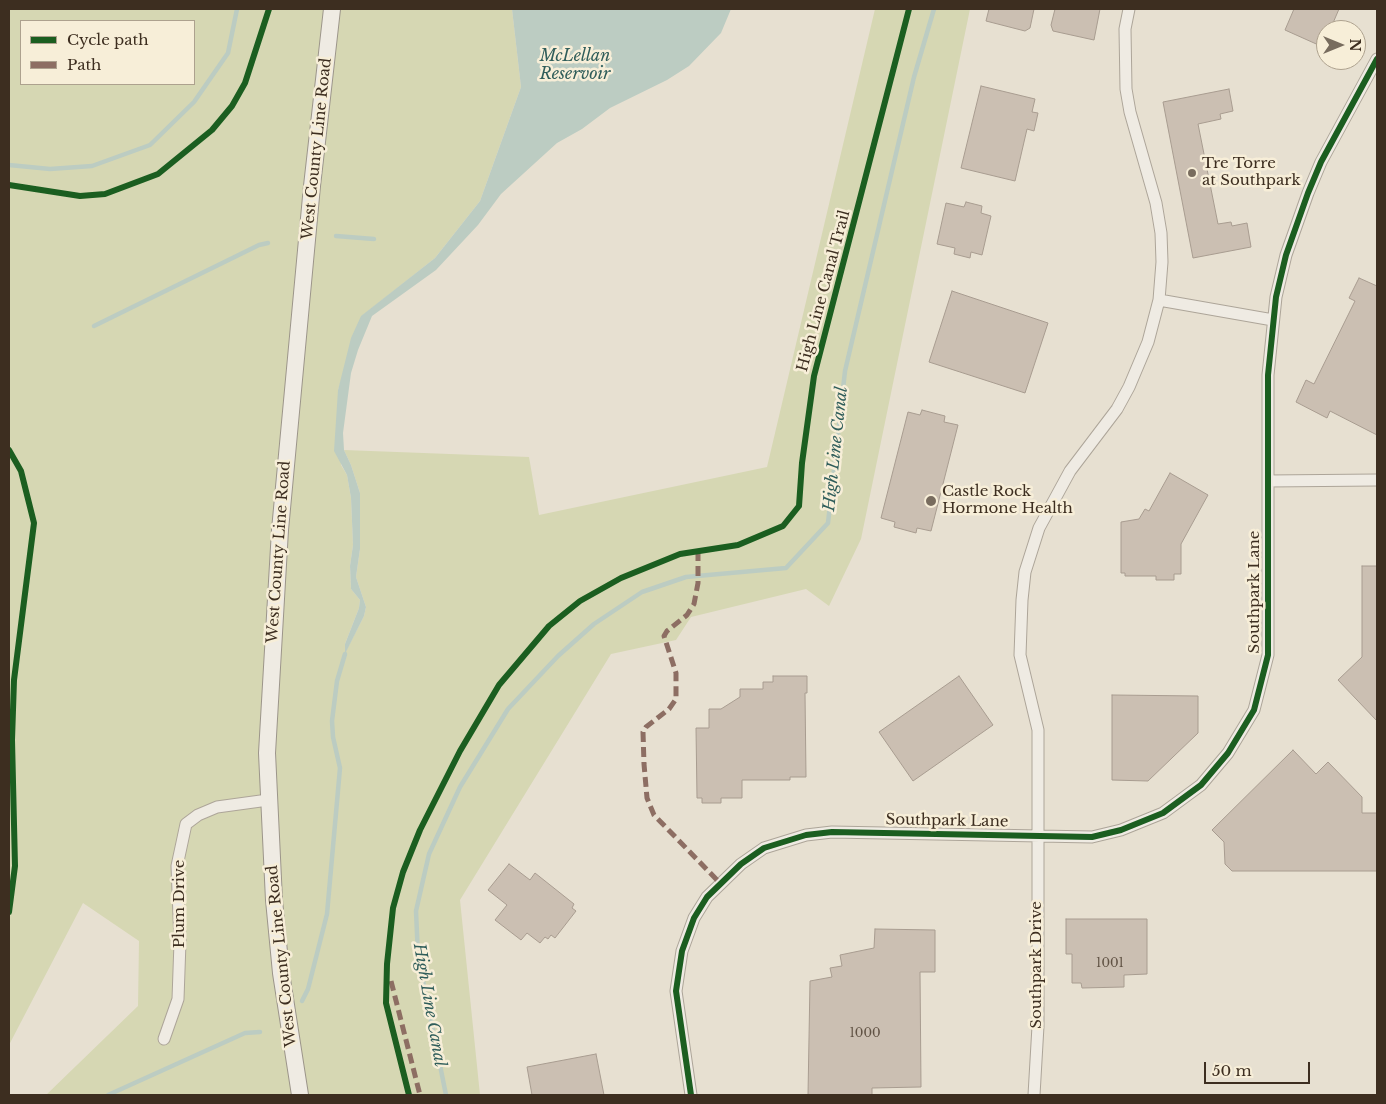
<!DOCTYPE html>
<html>
<head>
<meta charset="utf-8">
<style>
	body { margin:0 }
	#map { position:relative; width:1386px; height:1104px; overflow:hidden; background:#e7e0d1; font-family:"Libre Baskerville",serif }
	canvas { display:block }
	.frame { position:absolute; inset:0; border:10px solid #3d2e20; pointer-events:none }
	.legend { position:absolute; left:20px; top:20px; width:175px; height:65px; box-sizing:border-box; background:#f7eed8; border:1px solid #ada18e; margin:0; padding:6px 9px; list-style:none; font-size:15px; color:#3d2e20 }
	.legend li { display:flex; align-items:center; gap:10px; height:25px }
	.legend b { width:25px; border:1px solid #ada18e }
	.north { position:absolute; left:1316px; top:20px; width:50px; height:50px; box-sizing:border-box; background:#f7eed8; border:1px solid #ada18e; border-radius:50%; rotate:90deg; font-size:14px; font-weight:700; line-height:20px; text-align:center; color:#3d2e20 }
	.north::after { content:''; display:block; margin:auto; width:18px; height:22px; background:#786c5e; clip-path:polygon(50% 0,100% 100%,50% 72%,0 100%) }
	.scale { position:absolute; left:1204px; top:1062px; width:106px; height:22px; box-sizing:border-box; border:2px solid #3d2e20; border-top:0; padding-left:6px; font-size:15px; line-height:18px; white-space:nowrap; color:#3d2e20; -webkit-text-stroke:4px #f7eed8; paint-order:stroke }
</style>
</head>
<body>
<div id="map">
<canvas width="1386" height="1104"></canvas>
<div class="frame"></div>
<ul class="legend">
<li><b style="height:6px;background:#1b5e20"></b>Cycle path</li>
<li><b style="height:6px;background:#8d6e63"></b>Path</li>
</ul>
<div class="north">N</div>
<div class="scale">50 m</div>
</div>
<script>
const g = document.querySelector('canvas').getContext('2d');
g.lineJoin = 'round';
function fill(path, color) { g.fillStyle = color; g.fill(path, 'evenodd'); }
const shape = rows => new Path2D(rows.map(r => 'M' + r).join(''));
function strokePath(path, color, width, dash) { g.strokeStyle = color; g.lineWidth = width; g.lineCap = dash ? 'butt' : 'round'; g.setLineDash(dash || []); g.stroke(path); }
function write(font, color, halo, rows, align = 'center') {
  g.font = font + ' "Libre Baskerville",serif'; g.lineWidth = 5; g.setLineDash([]); g.textBaseline = 'middle'; g.strokeStyle = halo; g.fillStyle = color; for (const [text, x, y, turn = 0] of rows) {
    g.save(); g.translate(x, y); g.rotate((+turn || 0) * Math.PI / 180); g.textAlign = isNaN(turn) ? turn : align; if (halo) g.strokeText(text, 0, 0); g.fillText(text, 0, 0); g.restore();
  }
}
const green = shape([
	[9,9,512,9,521,87,480,201,435,258,362,316,338,390,341,465,347,475,351,498,353,545,350,566,351,589,360,600,359,608,345,644,345,653,364,616,366,607,356,577,360,549,360,493,351,465,344,450,529,457,539,515,767,467,875,9,970,9,861,539,829,606,806,589,691,617,676,640,611,654,460,900,480,1095,46,1095,138,1006,139,941,83,903,9,1045],
	[21,21,194,21,194,84,21,84]
]);
const water = shape([
	[512,9,731,9,721,33,689,66,667,80,610,108,582,129,557,143,501,194,478,225,436,270,372,316,358,350,351,373,343,433,344,450,351,465,360,493,360,549,356,577,366,607,364,616,345,654,345,644,359,608,360,600,351,589,350,566,353,545,351,498,347,475,334,451,338,390,351,338,361,316,435,258,480,201,521,87]
]);
const stream = shape([
	[9,165,50,169,92,166,150,145,194,102,228,53,237,9],
	[336,236,374,239],
	[94,326,259,245,268,243],
	[302,1001,308,989,327,914,340,768,333,737,332,721,337,681,345,654],
	[108,1095,245,1033,260,1032],
	[446,1095,418,956,416,911,429,854,460,787,508,709,558,656,594,624,642,592,686,577,786,568,828,523,845,371,914,77,934,9]
]);
const building = shape([
	[989,9,1034,9,1030,28,1025,31,986,21,989,9],
	[1055,9,1100,9,1094,40,1053,31,1051,25,1055,9],
	[1294,9,1339,9,1330,30,1326,30,1326,39,1323,47,1285,30,1294,9],
	[981,86,1035,99,1032,112,1038,113,1034,131,1027,129,1015,181,961,168,981,86],
	[1229,89,1233,111,1220,114,1221,119,1198,124,1218,224,1231,222,1232,226,1247,223,1251,247,1193,258,1163,102,1229,89],
	[966,202,982,206,981,213,991,216,982,255,971,252,970,258,954,254,955,248,937,244,946,203,964,207,966,202],
	[1359,278,1377,286,1377,435,1330,411,1327,418,1296,402,1306,380,1314,384,1355,301,1349,298,1359,278],
	[952,291,1048,323,1025,393,929,362,952,291],
	[922,410,945,416,944,422,958,425,931,531,917,528,916,533,894,527,895,522,881,518,908,412,920,415,922,410],
	[1170,473,1208,495,1181,544,1181,574,1174,574,1174,580,1156,580,1156,576,1125,576,1125,573,1121,573,1121,522,1139,519,1145,509,1149,511,1170,473],
	[1362,566,1377,566,1377,721,1338,680,1362,657,1362,566],
	[773,676,807,676,807,693,805,693,806,777,790,777,790,780,742,780,742,798,721,798,721,803,702,803,702,798,697,798,696,728,709,728,709,709,721,709,740,697,740,689,763,689,763,682,773,682,773,676],
	[959,676,993,725,913,781,879,732,959,676],
	[1112,695,1198,696,1198,733,1148,781,1112,780,1112,695],
	[1293,750,1316,774,1328,762,1362,797,1362,813,1377,813,1377,871,1232,871,1225,864,1224,842,1212,830,1293,750],
	[509,864,530,880,535,873,574,904,572,908,576,911,555,938,551,935,548,939,545,937,540,943,527,933,521,940,495,920,507,905,488,890,509,864],
	[1066,919,1147,919,1147,974,1124,975,1124,987,1082,988,1081,983,1072,983,1072,954,1066,954,1066,919],
	[875,929,935,930,935,972,920,972,921,1087,872,1088,872,1095,808,1095,810,981,832,977,830,968,842,966,840,955,874,948,875,929],
	[596,1054,604,1095,532,1095,527,1067,596,1054]
]);
const minor = shape([
	[1159,300,1273,320],
	[1268,481,1377,480],
	[164,1039,178,999,180,942,177,866,186,824,198,815,217,807,268,800],
	[691,1095,676,991,682,951,694,918,707,897,741,864,764,848,806,835,832,832,1092,837,1121,830,1163,813,1201,785,1228,753,1254,710,1268,655,1268,375,1276,297,1286,255,1308,193,1321,162,1377,59],
	[1034,1095,1038,1026,1038,730,1020,655,1022,600,1025,572,1039,528,1070,471,1117,409,1129,387,1148,342,1159,300,1162,262,1161,233,1156,203,1130,112,1126,89,1125,29,1129,9]
]);
const secondary = shape([
	[300,1095,281,973,274,900,267,753,280,530,312,186,332,9]
]);
const quiet = shape([
	[698,551,698,583,694,604,687,615,667,631,664,636,676,673,676,699,669,709,646,727,643,732,644,764,647,798,654,815,720,883],
	[391,981,420,1095]
]);
const cycleway = shape([
	[9,185,80,196,105,194,158,174,212,130,232,106,245,83,269,9],
	[9,450,21,471,34,523,14,680,12,740,15,866,9,912],
	[409,1095,386,1003,387,964,393,908,403,872,420,830,460,751,499,685,549,626,580,601,621,578,680,554,738,545,783,526,799,506,802,463,814,376,909,9],
	[691,1095,676,991,682,951,694,918,707,897,741,864,764,848,806,835,832,832,1092,837,1121,830,1163,813,1201,785,1228,753,1254,710,1268,655,1268,375,1276,297,1286,255,1308,193,1321,162,1377,59]
]);
const markers = [
	[1192,173,5,"#786c5e"],
	[931,501,6,"#786c5e"]
];
const numberNames = [
	["1001",1110,964],
	["1000",865,1034]
];
const streetNames = [
	["West County Line Road",317,149,-84],
	["High Line Canal Trail",824,291,-75],
	["West County Line Road",279,552,-86],
	["Southpark Lane",1255,592,-90],
	["Southpark Lane",947,821,1],
	["Plum Drive",180,904,-90],
	["West County Line Road",282,956,-96],
	["Southpark Drive",1037,965,-90]
];
const poiNames = [
	["Tre Torre",1202,164],
	["at Southpark",1202,181],
	["Castle Rock",942,492],
	["Hormone Health",942,509]
];
const waterNames = [
	["McLellan",575,56],
	["Reservoir",575,74],
	["High Line Canal",836,449,-84],
	["High Line Canal",429,1005,80]
];
fill(green, '#d6d7b3');
fill(water, '#bcccc2');
strokePath(stream, '#bcccc2', 4.5);
fill(building, '#cbbfb2');
strokePath(building, '#a89c90', 1);
strokePath(minor, '#ada599', 13);
strokePath(secondary, '#9c958a', 18);
strokePath(minor, '#efebe3', 11);
strokePath(secondary, '#efebe3', 16);
strokePath(quiet, '#8d6e63', 5, [10, 5]);
strokePath(cycleway, '#1b5e20', 6);
for (const [x, y, r, color] of markers) { const dot = new Path2D(); dot.arc(x, y, r, 0, 2 * Math.PI); g.fillStyle = color; g.fill(dot); strokePath(dot, '#f7eed8', 2); }
write('12px', '#605244', null, numberNames);
write('15px', '#3d2e20', '#f7eed8', streetNames);
write('15px', '#3d2e20', '#f7eed8', poiNames, 'left');
write('italic 16px', '#2f5d5a', '#f7eed8', waterNames);
</script>
</body>
</html>
